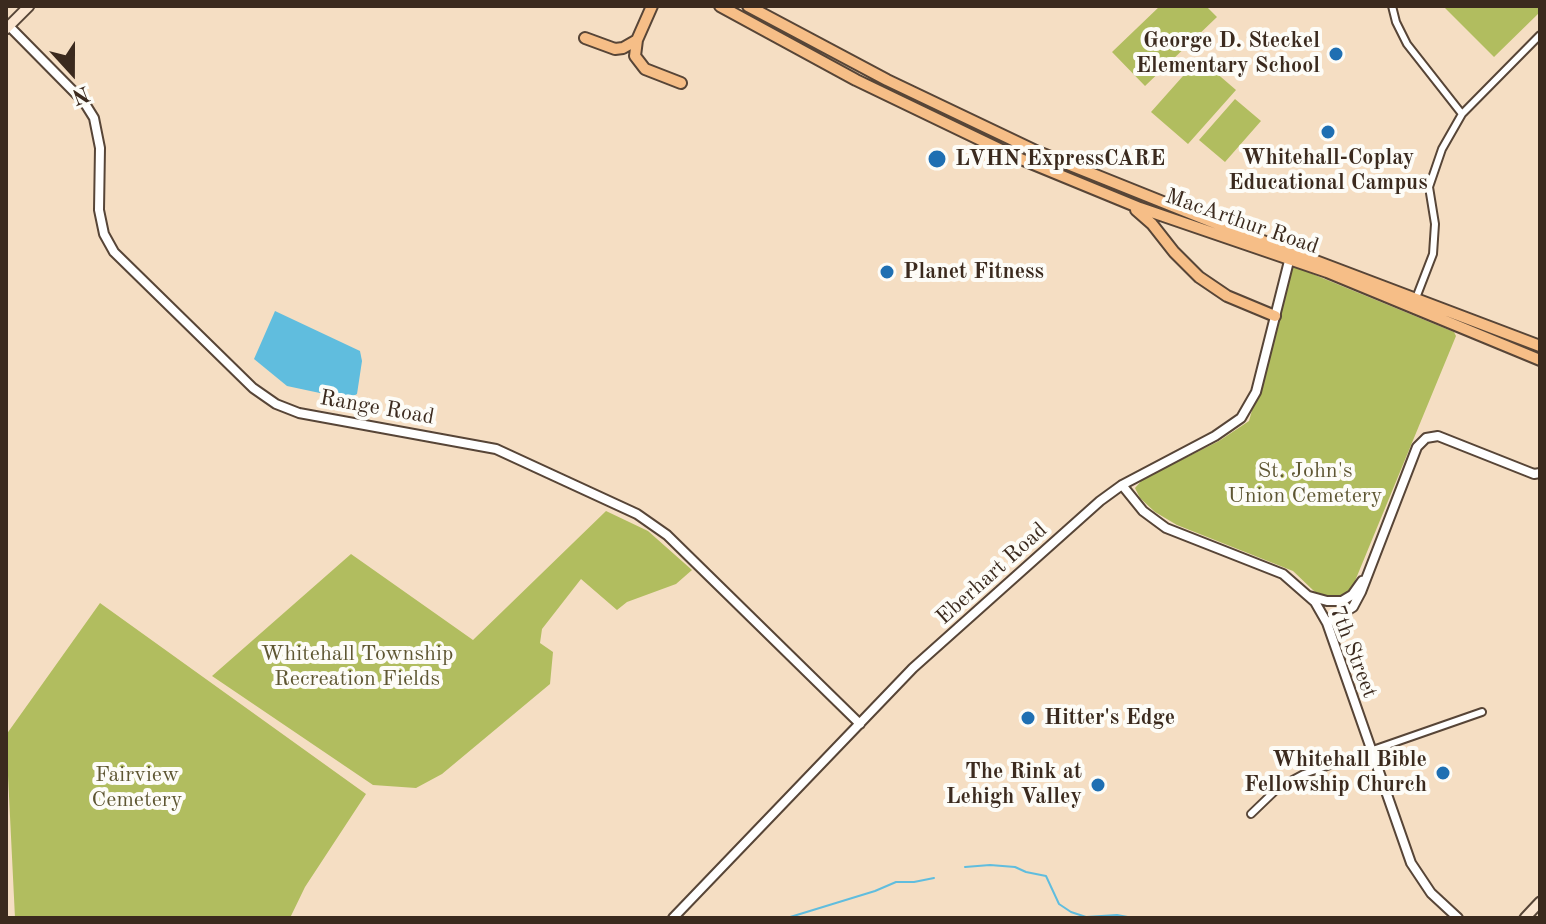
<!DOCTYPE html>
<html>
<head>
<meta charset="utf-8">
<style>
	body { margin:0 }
	#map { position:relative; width:1546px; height:924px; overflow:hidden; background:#f5dec3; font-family:"Old Standard TT",serif }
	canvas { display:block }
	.frame { position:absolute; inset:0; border:8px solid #3b2a1e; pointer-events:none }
	.north { position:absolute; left:32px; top:32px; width:80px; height:80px; -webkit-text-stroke:6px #fdfcf7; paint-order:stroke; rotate:159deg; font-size:22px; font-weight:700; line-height:32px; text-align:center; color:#3b2a1e }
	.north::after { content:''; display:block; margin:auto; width:28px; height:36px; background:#3b2a1e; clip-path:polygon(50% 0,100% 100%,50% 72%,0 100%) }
</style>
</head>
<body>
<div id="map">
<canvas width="1546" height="924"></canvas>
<div class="frame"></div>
<div class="north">N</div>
</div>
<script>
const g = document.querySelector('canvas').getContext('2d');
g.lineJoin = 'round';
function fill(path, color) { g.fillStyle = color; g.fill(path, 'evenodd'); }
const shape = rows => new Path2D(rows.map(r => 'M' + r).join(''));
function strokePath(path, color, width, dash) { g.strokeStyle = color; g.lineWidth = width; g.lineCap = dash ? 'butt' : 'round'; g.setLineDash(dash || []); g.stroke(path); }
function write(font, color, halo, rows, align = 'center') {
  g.font = font + ' "Old Standard TT",serif'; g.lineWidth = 8; g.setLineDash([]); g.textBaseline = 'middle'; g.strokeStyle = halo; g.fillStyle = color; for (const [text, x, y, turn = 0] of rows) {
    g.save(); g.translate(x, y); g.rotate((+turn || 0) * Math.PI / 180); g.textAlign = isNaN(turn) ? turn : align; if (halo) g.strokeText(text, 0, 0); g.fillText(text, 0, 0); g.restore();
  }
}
const green = shape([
	[1160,6,1206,6,1217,17,1145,86,1112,52],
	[1443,6,1540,6,1540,12,1494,57],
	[1199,58,1236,90,1188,144,1151,112],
	[1235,99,1261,121,1225,162,1199,140],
	[1293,266,1454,332,1456,336,1355,581,1347,596,1328,596,1315,592,1293,571,1177,525,1155,512,1140,498,1135,488,1143,479,1219,441,1249,421],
	[606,511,648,531,692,570,676,584,627,602,617,610,581,579,542,629,540,643,553,652,550,684,442,774,416,788,373,785,212,676,351,554,473,640],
	[100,603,366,794,305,887,290,918,15,918,6,735]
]);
const water = shape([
	[275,311,360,351,362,361,357,394,348,399,287,386,254,359]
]);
const stream = shape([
	[965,867,990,865,1015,867,1026,872,1046,876,1059,904,1071,912,1086,917,1117,915,1133,918],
	[787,918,875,891,896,882,914,882,934,878]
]);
const minor = shape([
	[1392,6,1396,22,1407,44,1462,114],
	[1387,183,1429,187],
	[1416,298,1433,254,1435,224,1429,187,1442,149,1462,114,1540,35],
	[1251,814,1278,788,1304,774,1482,712]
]);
const tertiary = shape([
	[9,26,84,102,94,118,100,148,99,210,104,234,114,252,253,388,276,404,299,413,496,449,637,514,667,535,860,724],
	[1122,485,1143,511,1166,528,1283,574,1315,602,1327,623,1411,863,1431,893,1458,918],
	[1309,596,1327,601,1342,601,1352,595,1362,581],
	[1327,623,1353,607,1361,592,1417,447,1426,438,1438,436,1534,474,1540,473],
	[673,918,913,668,1100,501,1122,485,1215,436,1241,418,1256,392,1290,257]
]);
const secondary = shape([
	[6,29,29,6],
	[1525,918,1540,902]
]);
const trunk = shape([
	[652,6,637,40,635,56,645,69,681,83],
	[720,6,856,80,1016,157,1140,208,1327,272,1540,360],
	[748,6,887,80,1038,152,1210,221,1540,346],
	[585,38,615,49,623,48,637,40],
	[1136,210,1152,224,1174,252,1199,277,1227,296,1275,316]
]);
const markers = [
	[1336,54,8,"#1f6fb2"],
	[1328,132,8,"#1f6fb2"],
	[937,159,10,"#1f6fb2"],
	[887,272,8,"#1f6fb2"],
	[1028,718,8,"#1f6fb2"],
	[1443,773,8,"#1f6fb2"],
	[1098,785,8,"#1f6fb2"]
];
const poiNames = [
	["George D. Steckel",1320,41],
	["Elementary School",1320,66],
	["Whitehall-Coplay",1328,158,"center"],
	["Educational Campus",1328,183,"center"],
	["LVHN ExpressCARE",955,159,"left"],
	["Planet Fitness",903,272,"left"],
	["Hitter's Edge",1044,718,"left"],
	["Whitehall Bible",1427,760],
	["Fellowship Church",1427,785],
	["The Rink at",1082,772],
	["Lehigh Valley",1082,797]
];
const streetNames = [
	["MacArthur Road",1242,222,19],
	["Range Road",377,408,10],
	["Eberhart Road",992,574,-42],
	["7th Street",1353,652,69]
];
const parkNames = [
	["St. John's",1305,471],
	["Union Cemetery",1305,496],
	["Whitehall Township",357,654],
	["Recreation Fields",357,679],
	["Fairview",137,775],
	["Cemetery",137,800]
];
fill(green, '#b1bd5f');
fill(water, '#60bdde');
strokePath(stream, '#60bdde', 2);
strokePath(minor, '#574537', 10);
strokePath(tertiary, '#574537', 12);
strokePath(secondary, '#574537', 13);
strokePath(trunk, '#574537', 14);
strokePath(minor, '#fff', 6);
strokePath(tertiary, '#fff', 8);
strokePath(secondary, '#fbe5cf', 9);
strokePath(trunk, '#f6be87', 10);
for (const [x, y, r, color] of markers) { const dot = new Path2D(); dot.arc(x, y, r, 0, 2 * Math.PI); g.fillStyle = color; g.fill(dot); strokePath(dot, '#fdfcf7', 3); }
write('bold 22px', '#3b2a1e', '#fdfcf7', poiNames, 'right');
write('22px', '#3b2a1e', '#fdfcf7', streetNames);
write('22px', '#5e5632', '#fdfcf7', parkNames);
</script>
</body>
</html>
